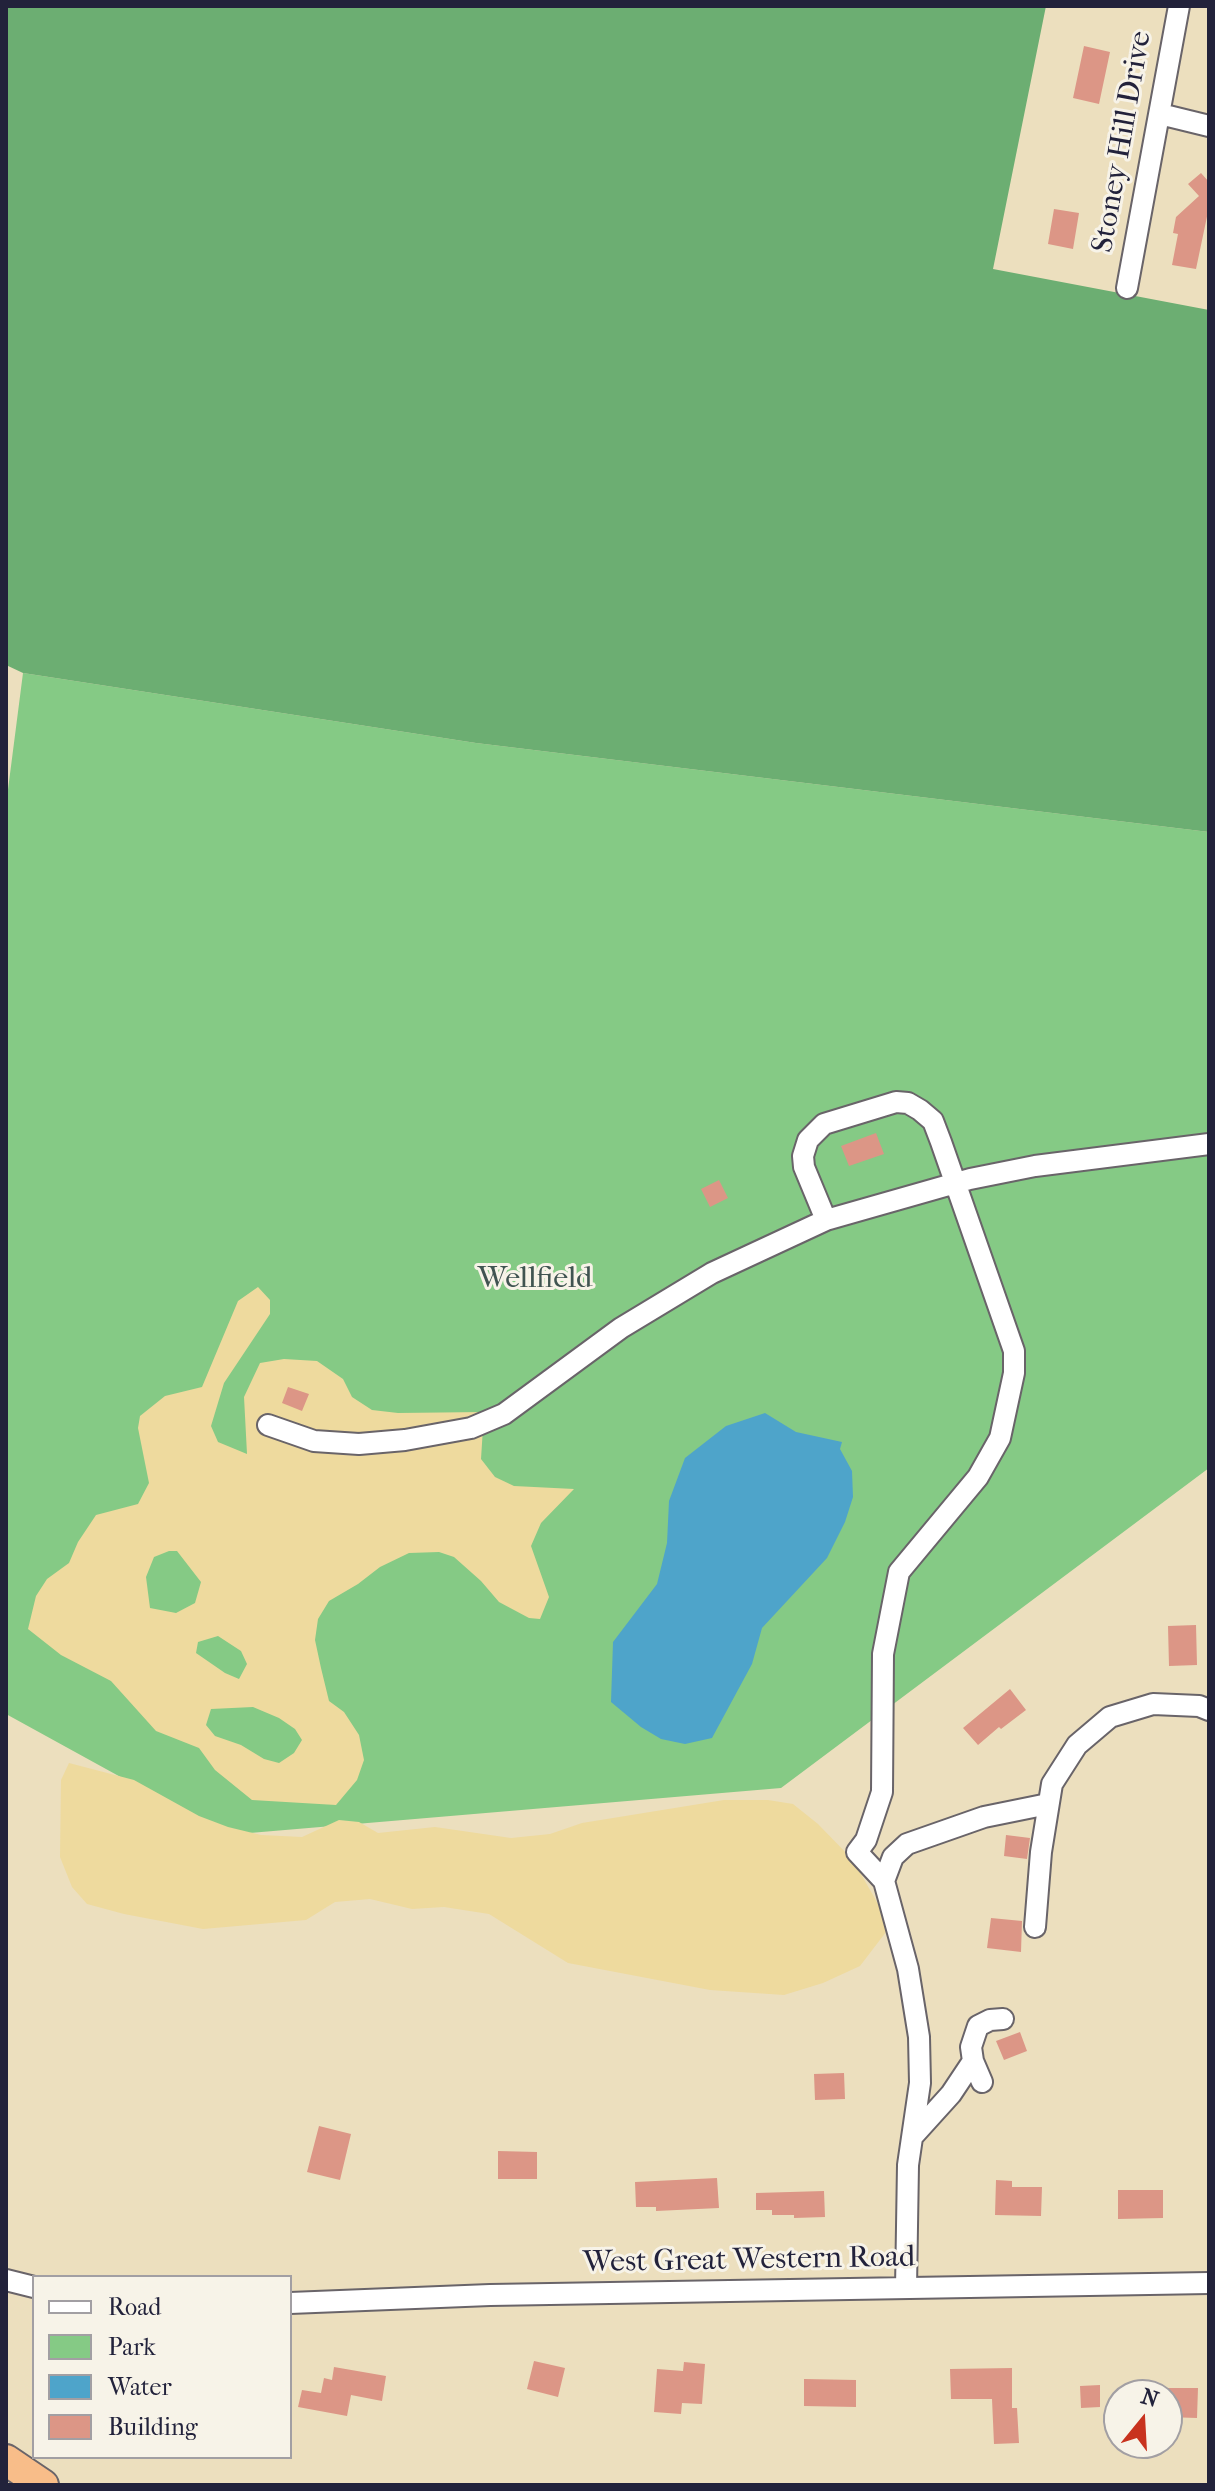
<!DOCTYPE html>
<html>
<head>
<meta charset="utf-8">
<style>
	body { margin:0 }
	#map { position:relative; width:1215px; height:2491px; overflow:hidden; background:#ecdfbe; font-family:"IM FELL French Canon",serif }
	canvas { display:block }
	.frame { position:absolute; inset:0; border:8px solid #22223b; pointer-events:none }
	.legend { position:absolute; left:32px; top:2275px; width:260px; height:184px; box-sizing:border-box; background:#f7f3e8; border:2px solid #a29fa3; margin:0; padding:10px 14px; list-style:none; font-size:24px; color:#22223b }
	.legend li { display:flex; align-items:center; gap:16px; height:40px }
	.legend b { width:40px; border:2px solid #a29fa3 }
	.north { position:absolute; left:1103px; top:2379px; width:80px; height:80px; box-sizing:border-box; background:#f7f3e8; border:2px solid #a29fa3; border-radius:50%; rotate:18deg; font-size:22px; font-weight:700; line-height:32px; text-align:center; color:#22223b }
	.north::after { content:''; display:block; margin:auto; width:28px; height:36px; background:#c8321e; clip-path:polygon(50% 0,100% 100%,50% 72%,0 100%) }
</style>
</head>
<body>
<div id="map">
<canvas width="1215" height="2491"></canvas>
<div class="frame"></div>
<ul class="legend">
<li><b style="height:10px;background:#fff"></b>Road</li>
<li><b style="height:22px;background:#85ca85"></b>Park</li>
<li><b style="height:22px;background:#4ea4ca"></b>Water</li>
<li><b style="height:22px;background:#dc9686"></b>Building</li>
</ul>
<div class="north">N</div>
</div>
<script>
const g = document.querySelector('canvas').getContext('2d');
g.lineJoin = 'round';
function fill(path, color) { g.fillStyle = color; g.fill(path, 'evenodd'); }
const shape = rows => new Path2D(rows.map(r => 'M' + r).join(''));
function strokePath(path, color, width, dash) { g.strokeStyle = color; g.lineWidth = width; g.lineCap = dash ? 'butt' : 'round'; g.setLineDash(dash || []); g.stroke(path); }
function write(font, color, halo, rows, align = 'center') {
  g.font = font + ' "IM FELL French Canon",serif'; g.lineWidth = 6; g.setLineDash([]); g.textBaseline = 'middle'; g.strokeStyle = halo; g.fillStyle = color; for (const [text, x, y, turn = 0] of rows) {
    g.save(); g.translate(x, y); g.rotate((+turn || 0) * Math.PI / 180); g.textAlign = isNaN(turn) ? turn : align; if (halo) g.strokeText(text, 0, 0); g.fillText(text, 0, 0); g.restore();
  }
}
const green = shape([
	[23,673,476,743,1209,832,1209,1468,781,1788,226,1835,6,1714,6,805]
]);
const forest = shape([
	[6,6,1046,6,993,269,1209,310,1209,832,476,743,23,673,6,665]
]);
const sand = shape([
	[258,1287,270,1300,270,1314,224,1383,211,1426,218,1442,247,1454,244,1397,260,1363,284,1359,317,1361,343,1379,352,1397,372,1410,398,1413,484,1412,481,1459,495,1477,514,1486,574,1489,541,1523,531,1546,549,1597,540,1619,529,1618,499,1602,481,1581,454,1557,439,1552,409,1553,380,1567,358,1584,329,1601,318,1619,315,1640,321,1668,329,1701,344,1712,359,1735,364,1760,357,1780,336,1805,252,1800,215,1770,199,1748,156,1731,111,1681,61,1655,28,1629,36,1596,47,1579,69,1563,78,1542,96,1515,138,1504,149,1483,138,1428,140,1416,165,1396,202,1387,238,1301],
	[169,1551,177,1551,201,1582,195,1603,176,1613,150,1608,146,1577,154,1557],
	[218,1636,241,1651,247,1664,239,1679,225,1673,196,1653,198,1642],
	[253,1707,279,1718,295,1729,302,1740,294,1753,279,1763,264,1759,241,1745,215,1736,206,1725,211,1709],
	[69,1763,134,1780,199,1816,228,1827,261,1835,302,1837,339,1820,359,1822,378,1833,435,1827,511,1838,550,1834,582,1823,724,1800,768,1800,793,1804,818,1824,853,1860,882,1911,886,1932,860,1966,823,1983,784,1995,710,1990,568,1963,489,1914,444,1907,412,1909,370,1899,335,1902,306,1920,203,1929,124,1914,87,1904,72,1887,60,1857,61,1780]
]);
const water = shape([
	[765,1413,796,1432,842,1442,840,1449,852,1471,853,1497,845,1522,827,1558,762,1628,752,1664,712,1738,685,1744,661,1739,641,1727,611,1702,613,1642,657,1584,667,1543,669,1501,685,1458,726,1426]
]);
const building = shape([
	[1084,46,1110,52,1099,104,1073,98],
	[1201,173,1209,182,1209,207,1196,269,1172,265,1178,234,1173,233,1176,217,1199,196,1188,184],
	[1054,209,1079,213,1073,249,1048,244],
	[876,1133,884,1154,849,1166,841,1146],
	[719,1180,728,1198,710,1207,701,1189],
	[288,1387,309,1394,302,1411,282,1403],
	[1196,1625,1197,1665,1169,1666,1168,1626],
	[1010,1689,1026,1710,1001,1729,999,1727,978,1745,963,1728],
	[1006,1835,1030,1838,1027,1859,1004,1856],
	[991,1918,1022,1921,1021,1952,987,1948],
	[1020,2032,1027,2051,1004,2060,996,2041],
	[844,2073,845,2099,815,2100,814,2074],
	[319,2126,351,2134,340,2180,307,2172],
	[498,2151,537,2152,537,2179,498,2179],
	[717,2178,719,2208,656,2211,656,2207,636,2207,635,2182],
	[996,2180,1012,2181,1012,2187,1042,2187,1041,2216,995,2215],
	[1118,2190,1163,2190,1163,2218,1118,2219],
	[824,2191,825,2217,794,2218,794,2215,772,2215,772,2210,756,2210,756,2193],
	[534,2361,565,2368,558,2397,527,2389],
	[684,2362,705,2364,702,2404,682,2403,681,2414,654,2412,657,2369,683,2371],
	[334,2367,386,2376,382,2401,351,2395,347,2416,298,2407,302,2390,321,2393,324,2378,332,2380],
	[1012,2368,1012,2408,1017,2408,1019,2443,994,2444,992,2399,951,2399,950,2369],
	[804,2379,856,2380,856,2407,804,2406],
	[1100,2385,1100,2407,1081,2408,1080,2386],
	[1167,2388,1198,2388,1197,2418,1167,2417]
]);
const minor = shape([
	[1160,114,1209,126],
	[1127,288,1179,6],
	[826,1220,804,1167,803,1156,808,1140,824,1124,896,1102,908,1103,920,1110,933,1121,941,1142,1014,1351,1014,1373,1000,1438,978,1477,899,1572,883,1654,882,1792,866,1840,857,1852,884,1881,908,1969,919,2037,920,2083,908,2165,906,2288],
	[268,1425,314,1441,359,1444,405,1440,471,1428,504,1414,621,1328,712,1273,826,1220,970,1179,1035,1166,1209,1144],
	[884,1881,893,1857,907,1844,984,1817,1048,1804],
	[1035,1927,1041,1852,1052,1784,1077,1745,1110,1717,1153,1704,1199,1706,1209,1710],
	[973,2061,971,2047,978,2026,990,2020,1003,2019],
	[913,2136,951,2094,973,2061,982,2082],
	[6,2280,34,2287],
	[290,2303,490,2295,1209,2283]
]);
const highway = shape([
	[6,2460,43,2485]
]);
const streetNames = [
	["Stoney Hill Drive",1123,142,-80],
	["West Great Western Road",749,2261,-1]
];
const parkNames = [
	["Wellfield",535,1280]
];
fill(green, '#85ca85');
fill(forest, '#6cae72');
fill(sand, '#eeda9e');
fill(water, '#4ea4ca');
fill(building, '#dc9686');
strokePath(minor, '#696469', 24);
strokePath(highway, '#696469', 34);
strokePath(minor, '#fff', 20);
strokePath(highway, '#f8bd89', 30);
write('30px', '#22223b', '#f7f3e8', streetNames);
write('30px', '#405451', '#f7f3e8', parkNames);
</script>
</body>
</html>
